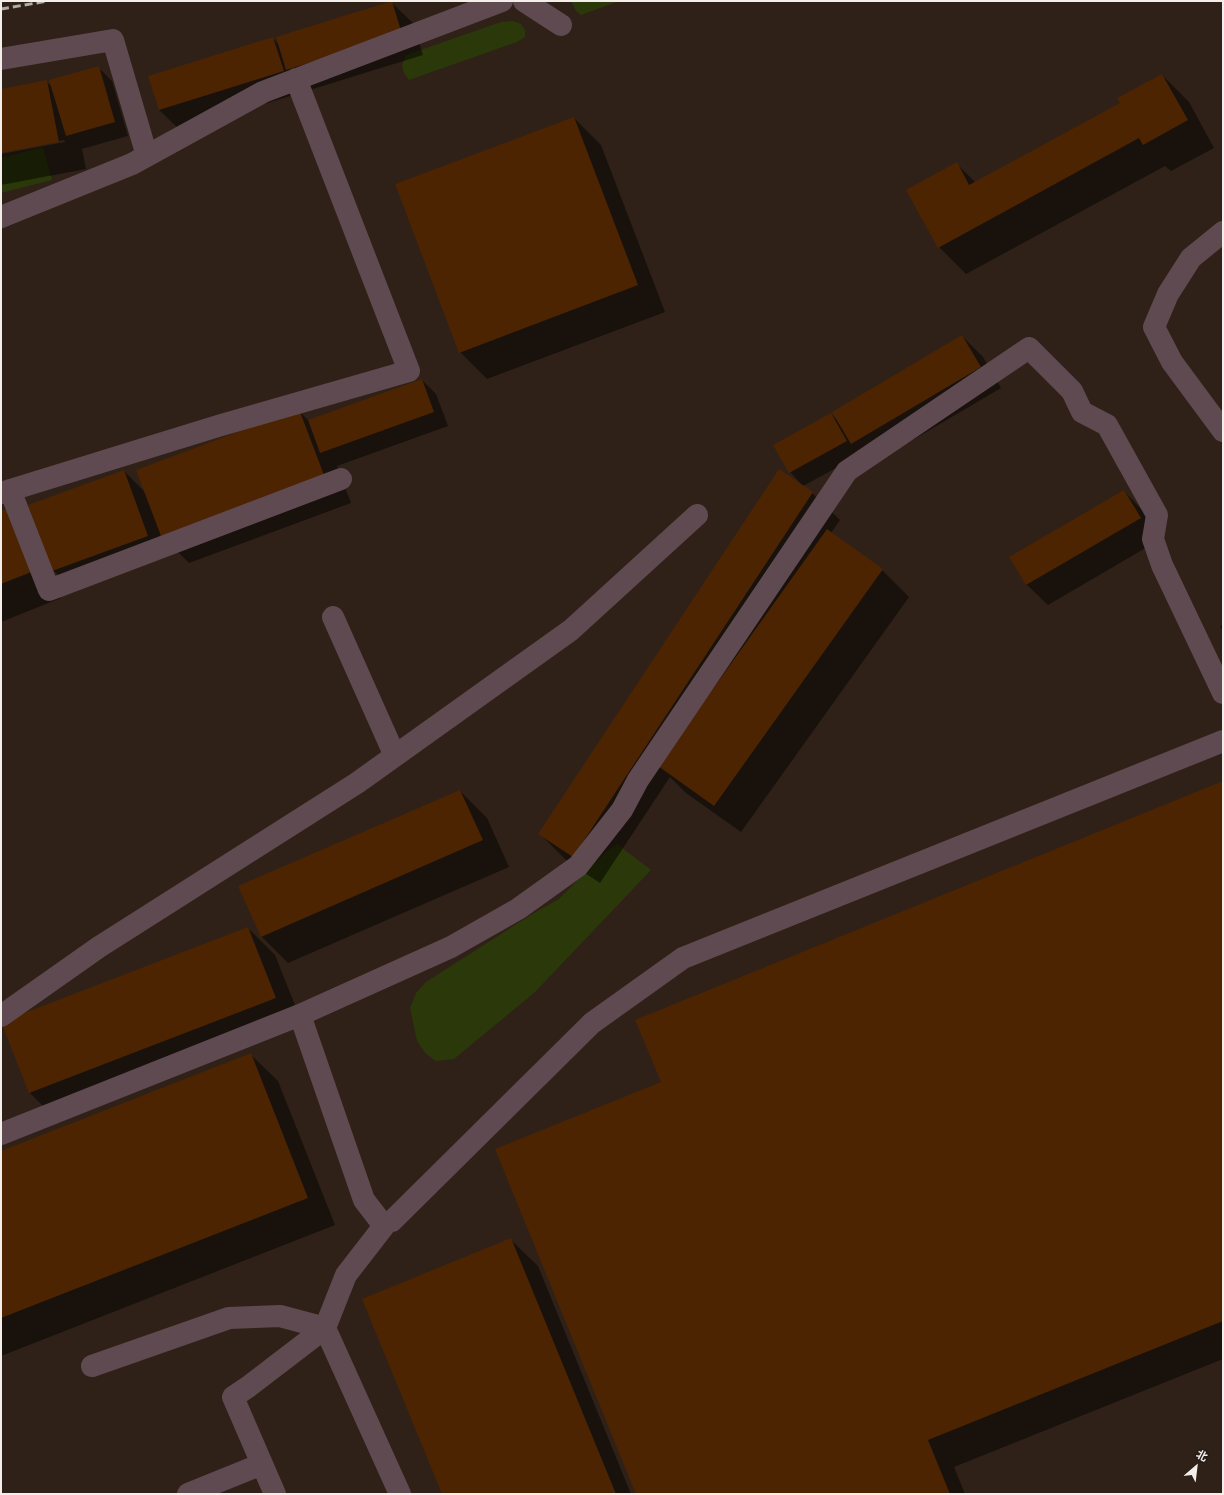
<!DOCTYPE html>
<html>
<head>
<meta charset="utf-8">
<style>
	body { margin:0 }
	#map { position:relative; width:1224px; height:1495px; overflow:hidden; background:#251d17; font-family:Raleway,"Noto Sans SC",sans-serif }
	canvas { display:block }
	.frame { position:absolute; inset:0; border:2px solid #f4eeea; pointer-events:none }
	.north { position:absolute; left:1176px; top:1447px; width:40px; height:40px; -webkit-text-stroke:3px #251d17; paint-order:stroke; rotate:28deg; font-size:11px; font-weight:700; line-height:16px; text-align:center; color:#f4eeea }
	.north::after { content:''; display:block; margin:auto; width:14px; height:18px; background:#f4eeea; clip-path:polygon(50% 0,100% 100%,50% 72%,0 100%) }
</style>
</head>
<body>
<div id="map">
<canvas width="1224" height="1495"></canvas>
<div class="frame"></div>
<div class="north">北</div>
</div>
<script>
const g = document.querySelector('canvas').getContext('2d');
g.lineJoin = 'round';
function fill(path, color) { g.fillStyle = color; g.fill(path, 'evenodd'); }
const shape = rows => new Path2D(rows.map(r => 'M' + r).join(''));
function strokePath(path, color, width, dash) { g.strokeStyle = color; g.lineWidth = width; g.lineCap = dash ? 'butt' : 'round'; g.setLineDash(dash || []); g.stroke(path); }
const built = shape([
	[1,1,1223,1,1223,1494,1,1494]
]);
const green = shape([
	[571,1,619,1,581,15,576,11],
	[513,21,521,24,525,30,525,37,517,42,409,80,404,73,402,65,406,55,501,22],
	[43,147,52,180,1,193,1,158],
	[617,844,651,870,535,992,454,1059,436,1061,426,1054,417,1041,410,1008,416,993,426,982,534,913,559,899,606,852]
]);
const shadow = shape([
	[392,3,413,23,423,55,180,130,159,110,273,38,279,45],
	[98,67,112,81,128,136,82,149,86,169,1,185,1,154,65,142,64,140,1,152,1,90,46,81,52,87],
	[1162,75,1189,102,1214,148,1171,171,1165,166,966,274,939,247,957,164,976,183,1122,103],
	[574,118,601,145,665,312,487,379,460,352],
	[962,336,983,357,1001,388,872,464,857,449,860,455,803,486,812,493,840,520,831,533,882,570,909,597,741,832,686,793,670,777,600,883,567,861,540,834,803,486,790,472,831,414,837,420],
	[422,380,436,394,448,426,337,466,351,503,189,563,160,534,168,556,74,591,53,570,124,471,146,493,299,411,309,421],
	[1124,491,1144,512,1161,539,1048,605,1027,585,1011,557],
	[1,512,36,536,61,598,1,622],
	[1223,625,1223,632,1220,626],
	[1223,782,1223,1359,954,1467,965,1494,637,1494,662,1082],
	[460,791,487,818,509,867,288,963,261,936],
	[248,928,275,955,303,1025,57,1120,30,1093],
	[250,1054,278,1081,335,1225,1,1356,1,1152],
	[510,1239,538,1266,631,1494,443,1494]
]);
const building = shape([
	[392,1,402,34,286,70,276,37],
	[273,37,284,71,159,110,148,76],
	[99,66,115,122,66,136,49,80],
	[1162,74,1188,120,1143,145,1139,138,938,248,906,190,957,162,969,185,1120,103,1117,98],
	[47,80,59,142,1,153,1,89],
	[574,117,638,285,459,353,395,184],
	[962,335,981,367,851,444,832,412],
	[422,379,434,412,320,453,308,420],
	[299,409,324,475,161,536,136,470],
	[831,413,847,441,789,473,773,445],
	[779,469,813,492,573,857,538,834],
	[124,470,148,536,52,571,28,505],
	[1124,490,1141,518,1026,585,1009,557],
	[9,508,34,571,1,584,1,511],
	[827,529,883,569,714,806,658,766],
	[1223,781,1223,1321,928,1440,950,1494,636,1494,495,1149,661,1082,635,1020],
	[460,790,483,840,261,937,238,886],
	[248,927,276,998,29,1093,1,1022],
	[251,1053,308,1198,1,1318,1,1151],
	[511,1238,616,1494,442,1494,362,1299]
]);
const minor = shape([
	[524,1,561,25],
	[1,59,113,40,147,156],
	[1,217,132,164,263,92,502,1],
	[1223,232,1191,258,1168,294,1154,327,1172,362,1223,431],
	[10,490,49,590,341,479],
	[1,493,218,426,409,371,296,79],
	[333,617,395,756],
	[300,1015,451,947,518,909,578,866,622,810,638,780,847,471,1029,348,1072,391,1082,412,1107,425,1157,515,1153,539,1162,565,1223,693],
	[1,1016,99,947,357,783,571,630,697,515],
	[1,1134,300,1015,364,1200,384,1226,346,1275,325,1328,400,1494],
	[392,1221,592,1023,683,958,1223,741],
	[92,1366,229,1318,280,1316,325,1328,248,1387,233,1397,275,1494],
	[188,1494,262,1464]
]);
const rail = shape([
	[1,9,48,1]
]);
fill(built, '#2f2117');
fill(green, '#2b3809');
fill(shadow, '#0007');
fill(building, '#4c2402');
strokePath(minor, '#604a52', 22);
strokePath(rail, '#b1aaa6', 3, [8, 4]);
</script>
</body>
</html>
